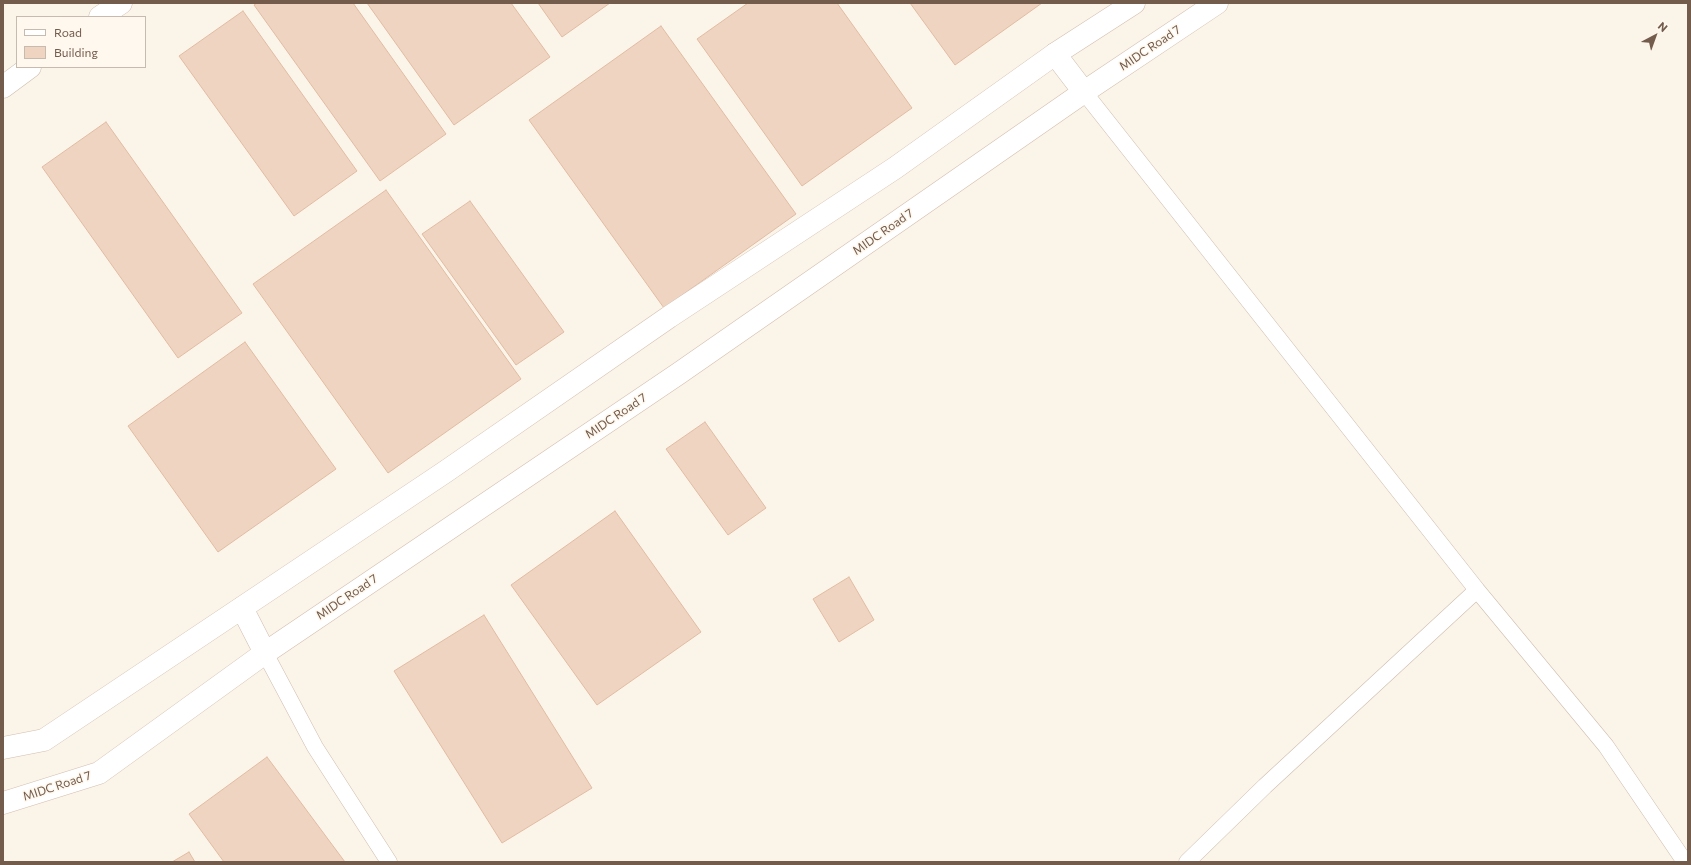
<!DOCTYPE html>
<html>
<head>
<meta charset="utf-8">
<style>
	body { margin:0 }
	#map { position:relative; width:1691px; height:865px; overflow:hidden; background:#fbf4e8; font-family:Commissioner,sans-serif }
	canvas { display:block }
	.frame { position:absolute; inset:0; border:4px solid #745c4d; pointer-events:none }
	.legend { position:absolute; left:16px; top:16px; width:130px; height:52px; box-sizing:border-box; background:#fef8ee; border:1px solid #c7baae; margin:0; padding:5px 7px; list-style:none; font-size:12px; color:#745c4d }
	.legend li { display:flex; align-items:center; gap:8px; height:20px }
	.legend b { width:20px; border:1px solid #c7baae }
	.north { position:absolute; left:1635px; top:16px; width:40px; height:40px; -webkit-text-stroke:3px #fef8ee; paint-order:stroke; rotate:41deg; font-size:11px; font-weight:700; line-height:16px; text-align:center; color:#745c4d }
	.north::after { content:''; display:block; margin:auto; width:14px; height:18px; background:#745c4d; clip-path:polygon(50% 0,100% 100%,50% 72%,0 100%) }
</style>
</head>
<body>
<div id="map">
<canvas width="1691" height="865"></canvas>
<div class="frame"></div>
<ul class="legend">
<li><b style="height:5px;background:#fff"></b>Road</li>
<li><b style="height:11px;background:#efd4c1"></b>Building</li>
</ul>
<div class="north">N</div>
</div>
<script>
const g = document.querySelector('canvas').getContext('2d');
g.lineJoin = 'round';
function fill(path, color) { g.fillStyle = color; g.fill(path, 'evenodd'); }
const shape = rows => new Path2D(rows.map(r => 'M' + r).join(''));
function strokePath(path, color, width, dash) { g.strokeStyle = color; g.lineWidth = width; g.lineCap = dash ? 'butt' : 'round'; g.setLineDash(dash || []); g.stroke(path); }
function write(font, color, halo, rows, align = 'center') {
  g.font = font + ' Commissioner,sans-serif'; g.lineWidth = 3; g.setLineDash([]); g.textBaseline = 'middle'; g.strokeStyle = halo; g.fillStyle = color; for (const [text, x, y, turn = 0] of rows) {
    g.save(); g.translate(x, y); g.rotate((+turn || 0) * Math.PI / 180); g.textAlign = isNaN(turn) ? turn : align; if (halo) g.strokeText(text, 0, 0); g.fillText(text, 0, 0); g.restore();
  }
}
const building = shape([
	[257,3,353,3,446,134,380,181,254,5,257,3],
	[367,3,511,3,550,57,454,125,367,3],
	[538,3,610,3,562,37,538,3],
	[748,3,837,3,912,108,802,186,697,39,748,3],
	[910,3,1042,3,955,65,910,3],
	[243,11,357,171,294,216,179,56,243,11],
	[661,26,796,214,664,308,529,120,661,26],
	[106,122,242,313,178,358,42,167,106,122],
	[386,190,521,379,388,473,253,284,386,190],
	[470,201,564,332,516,365,422,234,470,201],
	[245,342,336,469,218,552,128,426,245,342],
	[705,422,766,508,728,535,666,449,705,422],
	[615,511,701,632,597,705,511,585,615,511],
	[849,577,874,620,839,642,813,599,849,577],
	[484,615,592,788,502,843,394,671,484,615],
	[267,757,345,862,224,862,189,814,267,757],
	[189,852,195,862,172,862,189,852]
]);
const lane = shape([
	[1084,92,1477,590,1606,746,1685,862],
	[265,653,315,747,389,862],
	[1187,862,1265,786,1477,590]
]);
const street = shape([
	[100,17,121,3],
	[1055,54,1084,92],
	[3,87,30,67],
	[242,608,265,653]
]);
const secondary = shape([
	[3,748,44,740,445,472,669,317,895,168,1055,54,1134,3],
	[3,803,99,773,265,653,678,374,1084,92,1217,3]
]);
const streetNames = [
	["MIDC Road 7",1150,48,-34],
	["MIDC Road 7",883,232,-35],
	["MIDC Road 7",616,416,-34],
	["MIDC Road 7",347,597,-34],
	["MIDC Road 7",57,786,-18]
];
fill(building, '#efd4c1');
strokePath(building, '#e1bba2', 1);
strokePath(lane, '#cdbcaf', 17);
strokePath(street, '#cdbcaf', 23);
strokePath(secondary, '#d2beaf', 23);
strokePath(lane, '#fff', 16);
strokePath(street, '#fff', 22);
strokePath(secondary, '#fff', 22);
write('12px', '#745c4d', '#fef8ee', streetNames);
</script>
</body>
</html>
